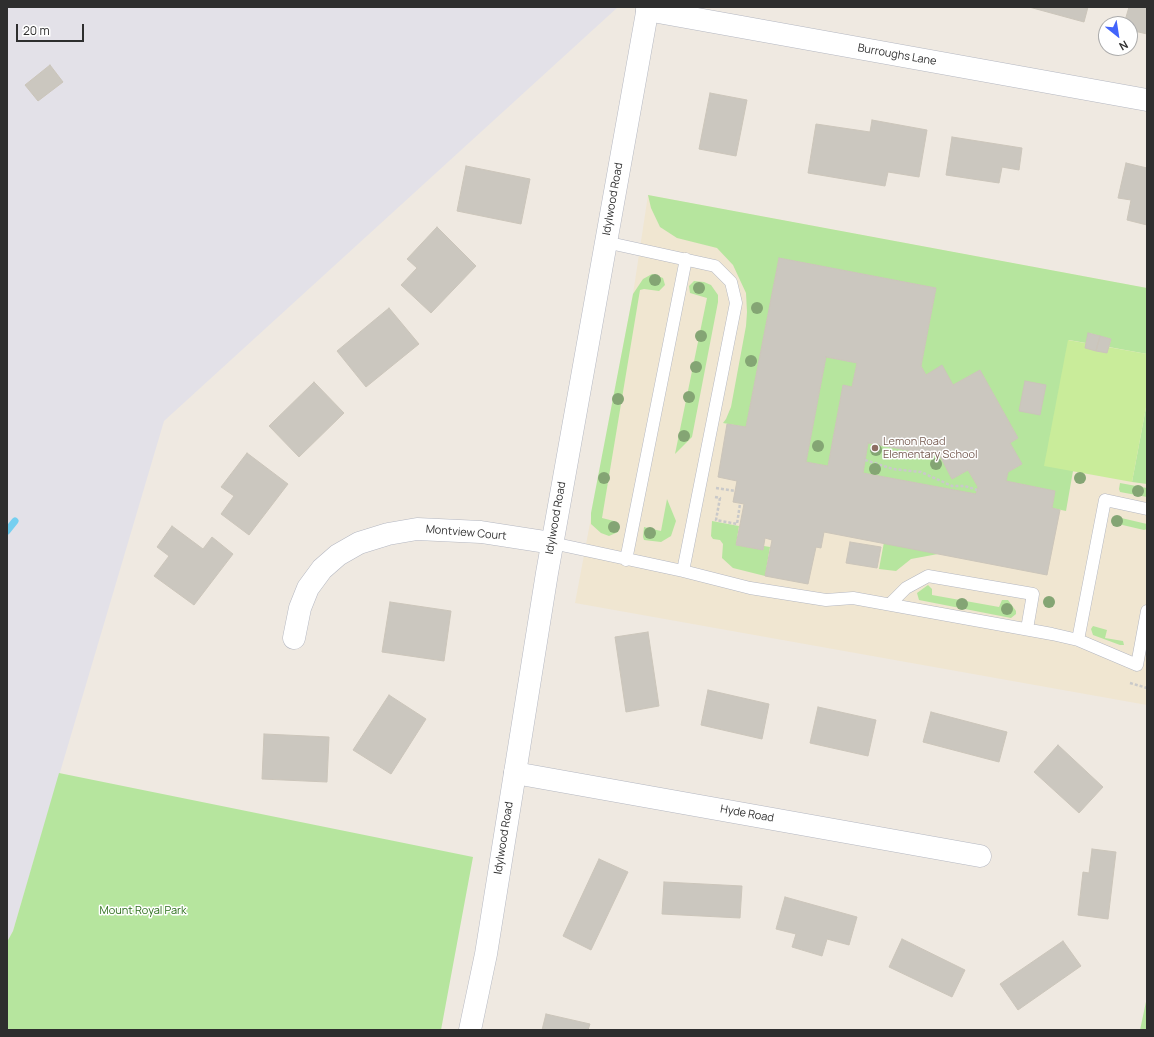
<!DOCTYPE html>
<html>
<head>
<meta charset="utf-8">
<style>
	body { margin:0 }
	#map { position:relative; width:1154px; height:1037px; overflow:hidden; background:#efe9e1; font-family:Manrope,sans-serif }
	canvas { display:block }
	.frame { position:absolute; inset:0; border:8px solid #2e2e2e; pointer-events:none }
	.north { position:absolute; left:1098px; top:16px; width:40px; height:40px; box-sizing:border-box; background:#fff; border:1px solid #ababab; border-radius:50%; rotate:150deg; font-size:11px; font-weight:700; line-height:16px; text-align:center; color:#2e2e2e }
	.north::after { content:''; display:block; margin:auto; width:14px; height:18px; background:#4264fb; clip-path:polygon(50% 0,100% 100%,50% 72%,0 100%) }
	.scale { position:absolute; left:16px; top:24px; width:68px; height:18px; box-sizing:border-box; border:2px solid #2e2e2e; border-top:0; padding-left:5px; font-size:12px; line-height:14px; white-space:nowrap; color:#2e2e2e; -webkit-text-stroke:3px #fff; paint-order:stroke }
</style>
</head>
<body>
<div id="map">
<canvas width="1154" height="1037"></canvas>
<div class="frame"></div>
<div class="north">N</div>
<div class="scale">20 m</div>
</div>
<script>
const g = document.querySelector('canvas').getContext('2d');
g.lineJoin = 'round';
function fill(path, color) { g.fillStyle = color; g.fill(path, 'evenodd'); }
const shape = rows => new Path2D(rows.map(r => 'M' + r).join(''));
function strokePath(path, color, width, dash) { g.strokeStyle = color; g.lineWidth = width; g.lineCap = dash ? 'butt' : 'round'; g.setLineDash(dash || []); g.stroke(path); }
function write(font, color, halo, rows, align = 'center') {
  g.font = font + ' Manrope,sans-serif'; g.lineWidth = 3; g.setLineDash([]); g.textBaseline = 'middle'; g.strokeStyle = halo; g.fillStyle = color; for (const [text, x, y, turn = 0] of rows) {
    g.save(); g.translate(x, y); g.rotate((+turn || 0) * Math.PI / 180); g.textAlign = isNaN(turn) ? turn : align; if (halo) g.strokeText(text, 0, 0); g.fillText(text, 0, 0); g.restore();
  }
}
const industrial = shape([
	[7,7,618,7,164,421,13,931,7,942]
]);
const education = shape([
	[648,195,1147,288,1147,705,575,603,633,294]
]);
const green = shape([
	[648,195,1147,288,1147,354,1109,347,1111,339,1089,333,1086,343,1069,340,1073,471,1066,511,1052,508,1055,491,1006,481,1008,472,1022,464,1010,443,1018,438,980,370,953,385,942,366,926,375,921,366,936,288,779,258,746,427,723,423,726,419,731,407,746,326,747,312,746,293,733,265,717,248,677,238,660,227,651,208],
	[652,274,663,278,665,285,659,291,644,289,640,290,602,518,614,521,619,525,618,532,609,536,601,533,591,524,591,513,633,294,643,279],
	[694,281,704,282,711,285,718,295,718,302,692,437,675,454,707,298,690,293,689,286],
	[826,357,857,363,852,387,843,385,828,466,806,462],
	[1147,402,1147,484,1132,482],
	[868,443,940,456,952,479,968,470,978,487,976,494,863,473],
	[1120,483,1147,488,1147,497,1120,492,1119,489],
	[667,499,676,521,671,536,661,542,644,540,643,537,644,527,661,531],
	[1117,517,1147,524,1147,529,1144,530,1114,523,1113,519],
	[712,521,739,526,736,545,763,550,764,546,770,547,765,576,733,568,722,558,723,544,720,540,713,539,711,536],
	[884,542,938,554,911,559,896,571,879,569],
	[928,585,932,589,932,595,999,607,1002,600,1008,600,1016,611,1016,614,1011,618,919,600,917,593],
	[1093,626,1107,630,1105,638,1123,641,1124,645,1120,645,1093,635,1091,629],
	[59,773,473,857,441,1030,7,1030,7,942,13,931],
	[1147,997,1147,1030,1140,1030]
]);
const pitch = shape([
	[1068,340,1147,354,1147,402,1132,482,1044,466]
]);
const stream = shape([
	[7,531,15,521]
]);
const building = shape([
	[1029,7,1088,7,1084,22,1029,7],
	[1129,7,1147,7,1147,34,1130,30,1130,24,1124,24,1129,7],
	[50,65,63,82,38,101,25,85,50,65],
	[710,93,747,100,736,156,699,149,710,93],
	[872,120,927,130,919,177,888,172,885,186,808,173,816,124,870,132,872,120],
	[952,137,1022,148,1019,170,1002,167,999,183,946,175,952,137],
	[1126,163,1147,168,1147,225,1127,220,1131,200,1118,198,1126,163],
	[466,166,530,179,521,224,457,211,466,166],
	[437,227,476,266,431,313,401,285,417,268,407,259,437,227],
	[779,258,936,288,921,366,926,375,942,365,953,385,980,370,1018,438,1010,443,1022,464,1008,472,1006,481,1055,491,1052,508,1060,510,1047,575,824,532,821,548,816,547,808,584,765,576,772,540,765,538,763,550,736,545,744,504,733,502,737,481,718,477,727,424,746,427,779,258],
	[826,357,857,363,852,387,843,385,828,466,806,462,826,357],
	[868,443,940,456,952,479,968,470,978,487,976,494,863,473,868,443],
	[389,308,419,344,366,387,337,351,389,308],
	[1088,333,1100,336,1096,351,1085,348,1088,333],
	[1100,336,1111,339,1107,353,1096,351,1100,336],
	[1025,381,1046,385,1040,415,1019,411,1025,381],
	[314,382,344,413,299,457,269,426,314,382],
	[247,453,288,484,249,535,221,514,234,496,221,487,247,453],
	[172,526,203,549,212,537,233,554,194,605,154,576,169,556,157,547,172,526],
	[850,542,881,547,877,568,846,563,850,542],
	[390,602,451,611,444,661,382,652,390,602],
	[648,632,659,706,626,712,615,637,648,632],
	[708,690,769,704,762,739,701,725,708,690],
	[389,695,426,719,391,774,353,750,389,695],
	[818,707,876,720,868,756,810,743,818,707],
	[931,712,1007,732,999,762,923,742,931,712],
	[264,734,329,737,327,782,262,779,264,734],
	[1058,745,1103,787,1079,813,1034,772,1058,745],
	[1092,849,1116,852,1108,919,1078,915,1083,872,1089,873,1092,849],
	[599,859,628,872,591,950,563,936,599,859],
	[664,882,742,886,740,918,662,914,664,882],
	[785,897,857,917,849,945,827,939,822,956,792,947,796,934,776,929,785,897],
	[902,939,965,970,952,997,889,967,902,939],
	[1063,941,1081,966,1018,1010,1000,984,1063,941],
	[546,1014,590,1024,588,1030,542,1030,546,1014]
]);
const path = shape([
	[865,460,893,469,921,472,952,486,965,486,977,490],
	[716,488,735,491],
	[715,497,720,498,716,520,737,524,740,504],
	[1130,683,1147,688]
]);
const lane = shape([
	[552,543,683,571,736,303,731,282,715,266,605,242],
	[626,560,686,259],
	[683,571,750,588,826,600,853,598,1052,634,1078,640,1137,665,1147,611],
	[890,604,906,588,928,576,1033,594,1027,629],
	[1078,640,1105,500,1147,509]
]);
const street = shape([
	[647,10,1147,100],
	[294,638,300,608,308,588,322,569,338,555,359,543,388,534,417,529,481,532,552,543],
	[515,773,980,856]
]);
const secondary = shape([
	[470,1030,486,954,547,573,648,7]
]);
const trees = [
	[655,280],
	[699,288],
	[757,308],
	[701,336],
	[751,361],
	[696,367],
	[689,397],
	[618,399],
	[684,436],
	[818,446],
	[876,450],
	[936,464],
	[875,469],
	[604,478],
	[1080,478],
	[1138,491],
	[1117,521],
	[614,527],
	[650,533],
	[1049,602],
	[962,604],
	[1007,609]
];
const markers = [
	[875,448,4,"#8d6e63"]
];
const streetNames = [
	["Burroughs Lane",897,55,10],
	["Idylwood Road",613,199,-80],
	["Idylwood Road",556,518,-80],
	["Montview Court",466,533,5],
	["Hyde Road",747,814,10],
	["Idylwood Road",504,838,-81]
];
const educationNames = [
	["Lemon Road",883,442],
	["Elementary School",883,455]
];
const parkNames = [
	["Mount Royal Park",143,911]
];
fill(industrial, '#e3e1e8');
fill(education, '#f0e6d1');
fill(green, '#b6e59e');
fill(pitch, '#c9ec9a');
strokePath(stream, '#75cff0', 7);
fill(building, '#cbc7bf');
strokePath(building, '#cbc5ba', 1);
strokePath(lane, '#b4b7c1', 13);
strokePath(street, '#b4b7c1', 23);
strokePath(secondary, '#b4b7c1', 23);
strokePath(path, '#c9c9c9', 2.5, [3, 2]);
strokePath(lane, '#fff', 12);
strokePath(street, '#fff', 22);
strokePath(secondary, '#fff', 22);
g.fillStyle = '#84a574';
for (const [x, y] of trees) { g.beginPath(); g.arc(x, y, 6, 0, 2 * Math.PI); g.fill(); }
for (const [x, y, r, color] of markers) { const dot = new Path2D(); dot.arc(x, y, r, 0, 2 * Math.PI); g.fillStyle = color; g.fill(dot); strokePath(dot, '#fff', 1.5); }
write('11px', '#2e2e2e', '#fff', streetNames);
write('11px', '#785e54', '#fff', educationNames, 'left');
write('11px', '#2c6e1b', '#fff', parkNames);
</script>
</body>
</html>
